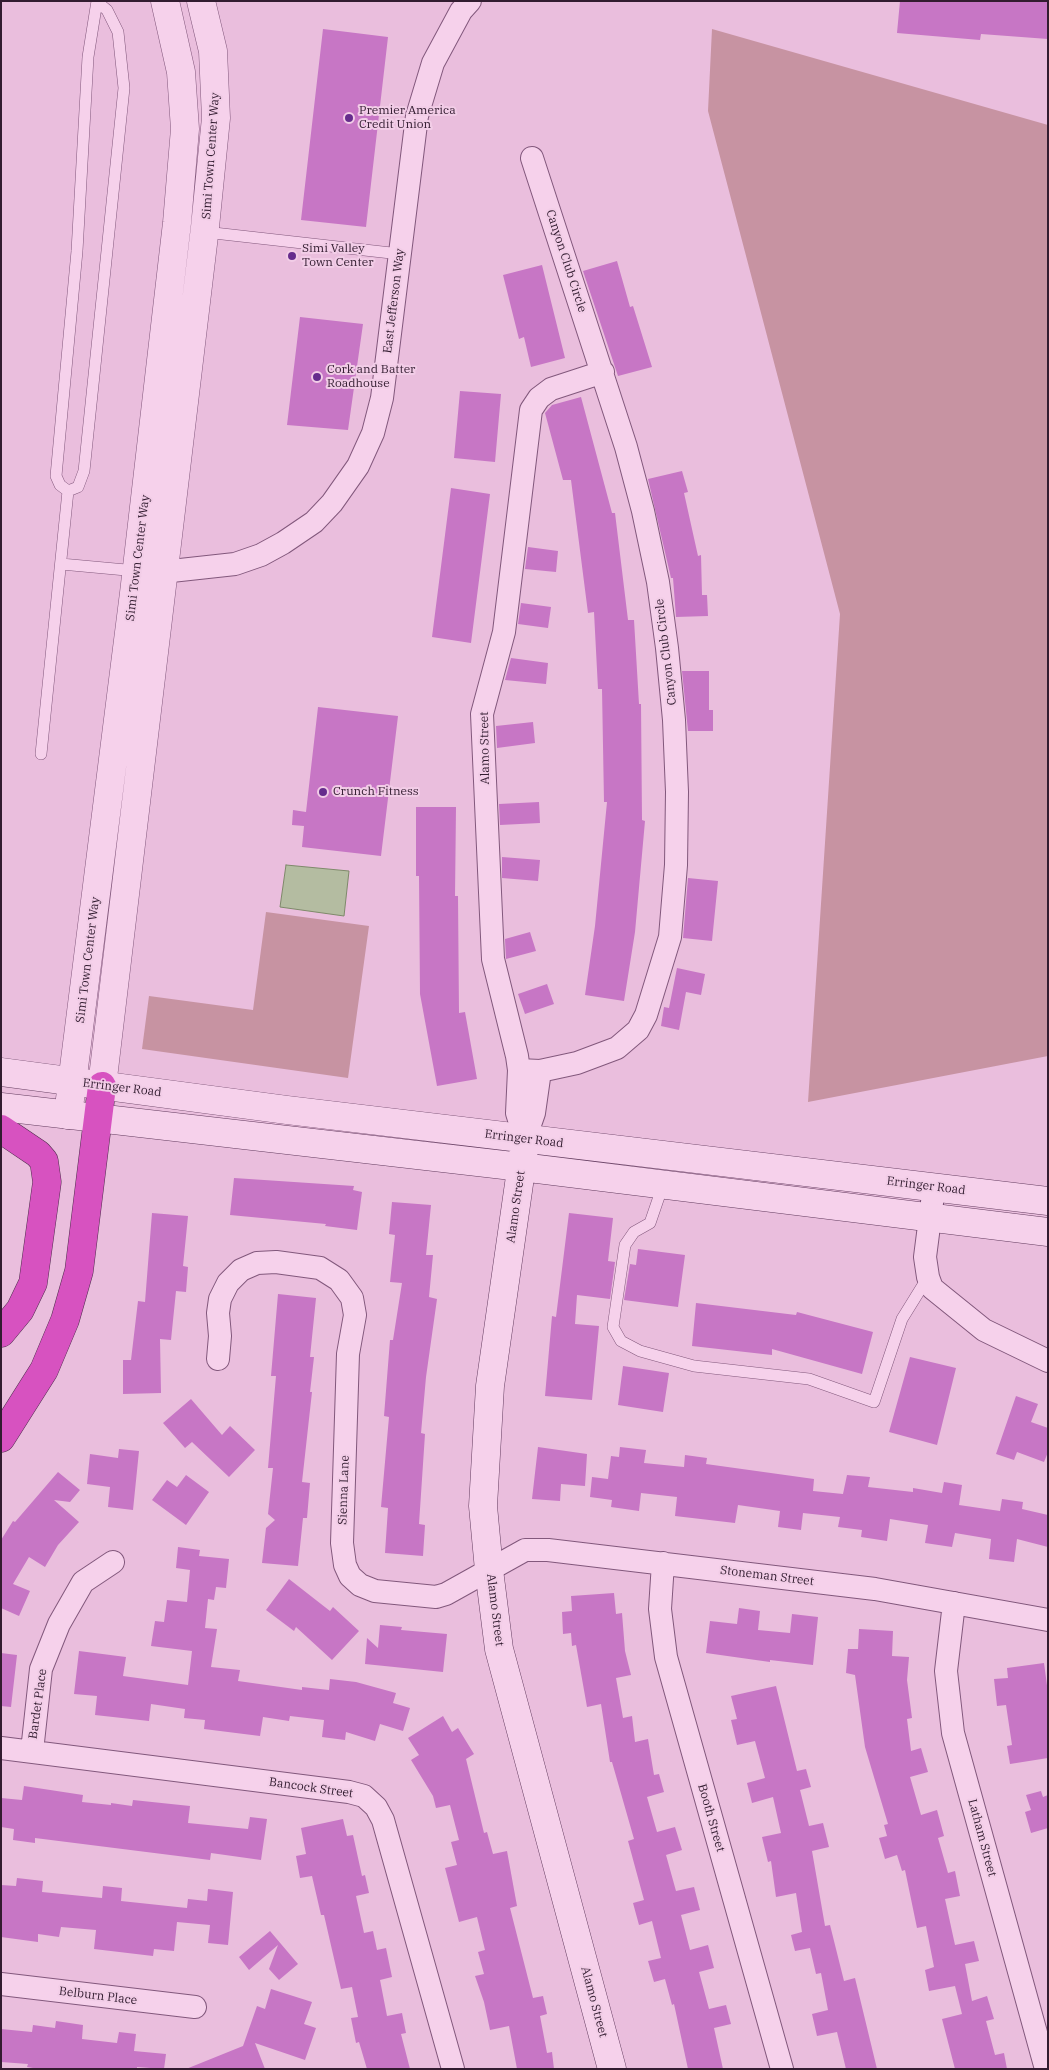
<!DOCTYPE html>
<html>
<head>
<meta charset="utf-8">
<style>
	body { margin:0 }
	#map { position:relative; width:1049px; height:2070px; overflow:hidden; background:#eabedd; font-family:"IBM Plex Serif",serif }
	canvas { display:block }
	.frame { position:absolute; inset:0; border:2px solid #321c30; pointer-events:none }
</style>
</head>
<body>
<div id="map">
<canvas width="1049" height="2070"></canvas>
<div class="frame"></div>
</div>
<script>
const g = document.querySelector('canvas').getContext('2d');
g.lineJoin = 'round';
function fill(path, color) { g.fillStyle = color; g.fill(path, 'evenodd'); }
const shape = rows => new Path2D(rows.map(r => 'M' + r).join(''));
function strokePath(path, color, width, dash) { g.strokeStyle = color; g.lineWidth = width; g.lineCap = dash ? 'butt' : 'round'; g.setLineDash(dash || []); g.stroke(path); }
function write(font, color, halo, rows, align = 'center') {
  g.font = font + ' "IBM Plex Serif",serif'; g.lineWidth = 4; g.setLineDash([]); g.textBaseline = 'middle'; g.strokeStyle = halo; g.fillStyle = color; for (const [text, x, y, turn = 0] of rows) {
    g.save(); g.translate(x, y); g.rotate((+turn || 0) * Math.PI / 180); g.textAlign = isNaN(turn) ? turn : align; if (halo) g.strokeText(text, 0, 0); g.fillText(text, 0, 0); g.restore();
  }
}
const green = shape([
	[712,29,1048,125,1048,1056,808,1102,840,614,708,111],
	[266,912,369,926,348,1078,142,1049,149,996,253,1010]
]);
const water = shape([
	[286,865,349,871,344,916,280,907,286,865]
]);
const building = shape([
	[900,1,1048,1,1048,39,981,34,980,40,897,33],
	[323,29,388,37,366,227,301,220],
	[617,261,630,307,633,306,652,367,618,376,583,271],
	[542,265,565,358,531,367,524,337,519,339,503,275],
	[300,317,363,324,348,430,287,425],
	[460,391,501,394,495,462,454,458],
	[581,397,612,513,615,513,628,620,634,620,639,704,641,704,642,820,645,821,635,932,624,1001,585,995,595,926,607,802,604,802,602,689,598,689,594,612,588,613,571,480,563,480,545,413,552,405],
	[682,471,688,492,684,493,698,556,701,555,702,595,707,595,708,616,676,617,673,578,671,578,648,479],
	[451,488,490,494,471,643,432,637],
	[528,547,558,551,556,572,525,569],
	[521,603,551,607,548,628,518,624],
	[511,658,548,663,546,684,505,680],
	[682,671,709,671,709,710,713,710,713,731,688,731],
	[318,707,398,716,381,856,302,847,304,826,292,825,293,810,306,812],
	[533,722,535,743,497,748,496,726],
	[539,802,540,823,500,825,499,804],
	[416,807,456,807,455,896,458,896,459,1013,465,1012,477,1079,437,1086,420,994,419,876,416,876],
	[502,857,540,860,538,881,502,878],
	[688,878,718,881,712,941,683,938],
	[530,932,536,951,506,959,505,939],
	[677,968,705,974,701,995,686,992,679,1030,661,1026,664,1007,669,1008],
	[547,984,554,1004,525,1014,518,994],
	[234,1178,354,1186,353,1190,362,1192,357,1230,325,1226,326,1224,230,1215],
	[392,1202,431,1205,426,1255,433,1255,429,1297,437,1299,426,1377,421,1433,425,1434,419,1524,425,1525,423,1556,385,1553,388,1508,381,1507,389,1417,384,1416,390,1340,393,1340,402,1283,390,1282,395,1235,389,1234],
	[152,1213,188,1216,183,1266,188,1267,186,1292,176,1291,171,1340,160,1339,161,1393,123,1394,123,1360,131,1360,138,1301,145,1302],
	[569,1213,613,1218,608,1261,615,1262,610,1299,577,1295,575,1324,599,1326,592,1400,545,1396,552,1316,556,1317],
	[638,1249,685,1255,678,1307,624,1300,630,1264,636,1265],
	[278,1294,316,1298,310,1357,314,1357,310,1392,312,1392,302,1482,310,1483,307,1518,303,1518,298,1566,262,1563,266,1528,275,1520,268,1514,273,1468,268,1468,276,1376,271,1376],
	[696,1303,796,1315,797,1312,873,1332,862,1374,772,1349,772,1355,692,1346],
	[910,1357,956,1368,937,1445,889,1432],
	[623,1366,669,1373,663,1412,618,1405],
	[1016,1396,1038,1404,1031,1422,1048,1428,1048,1452,1044,1462,1017,1452,1014,1460,996,1454],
	[191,1399,222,1435,230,1426,255,1450,229,1477,192,1442,185,1448,163,1423],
	[538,1447,587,1454,585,1486,561,1484,560,1501,532,1499],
	[620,1447,646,1450,644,1463,684,1467,685,1455,707,1458,706,1464,814,1479,813,1491,843,1494,847,1475,870,1477,868,1487,913,1492,913,1488,942,1493,944,1482,962,1485,959,1505,1000,1511,1002,1499,1023,1502,1022,1509,1048,1515,1048,1547,1017,1539,1014,1562,989,1559,991,1539,955,1533,952,1547,925,1543,928,1525,890,1519,887,1541,861,1537,862,1530,838,1527,840,1517,803,1513,801,1530,778,1527,780,1511,738,1505,735,1523,675,1516,677,1497,641,1493,639,1511,611,1507,612,1500,590,1497,592,1477,608,1479,611,1456,619,1457],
	[119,1449,139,1451,133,1510,108,1507,110,1487,87,1484,90,1454,118,1458],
	[58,1472,80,1490,70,1502,54,1500,79,1522,58,1545,45,1567,29,1557,13,1584,30,1591,19,1616,1,1608,1,1540,13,1521,15,1522],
	[186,1475,209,1492,186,1525,152,1500,167,1480,177,1487],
	[178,1547,200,1550,199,1556,229,1559,226,1588,216,1587,214,1600,208,1599,205,1628,217,1629,211,1667,240,1670,238,1681,302,1690,302,1687,329,1690,330,1679,356,1682,396,1693,393,1703,410,1708,403,1731,380,1724,375,1741,346,1732,345,1740,322,1737,324,1720,290,1716,289,1721,263,1717,260,1736,204,1729,205,1720,184,1718,185,1709,151,1704,149,1721,95,1715,97,1696,74,1694,79,1651,126,1657,123,1676,188,1685,192,1651,151,1646,155,1621,164,1622,167,1600,187,1602,190,1570,176,1568],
	[289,1579,330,1611,333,1607,359,1631,332,1660,296,1627,294,1631,266,1610],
	[614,1593,616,1614,622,1613,625,1651,631,1675,616,1678,623,1718,632,1716,635,1742,648,1739,654,1775,659,1774,664,1792,647,1797,657,1832,675,1827,682,1850,666,1855,676,1891,694,1887,700,1910,681,1915,690,1950,708,1945,714,1968,699,1972,709,2009,726,2005,731,2024,714,2028,723,2069,688,2069,674,2004,672,2005,665,1979,654,1982,648,1961,661,1958,652,1921,639,1925,633,1903,644,1900,628,1841,634,1839,612,1762,610,1762,601,1704,587,1707,576,1645,572,1646,571,1633,563,1634,562,1612,572,1611,571,1596],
	[739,1608,760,1611,758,1630,790,1633,792,1614,818,1617,813,1665,770,1660,770,1662,706,1653,710,1621,737,1624],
	[380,1625,402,1627,401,1630,447,1634,443,1672,365,1664,367,1638,378,1648],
	[859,1629,893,1631,892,1656,909,1657,907,1680,912,1718,907,1719,911,1751,921,1748,928,1772,910,1777,921,1815,937,1810,944,1836,938,1838,948,1873,955,1871,960,1896,945,1899,955,1945,974,1941,979,1961,965,1964,972,2001,987,1996,994,2019,986,2021,995,2055,1004,2053,1007,2069,955,2069,942,2019,962,2014,955,1986,929,1991,925,1970,934,1967,926,1926,917,1928,905,1870,902,1871,897,1855,885,1859,879,1838,887,1836,884,1825,888,1824,865,1747,855,1675,846,1673,848,1649,858,1649],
	[1,1653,17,1655,11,1707,1,1706],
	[1044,1663,1048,1693,1048,1758,1010,1764,1007,1746,1012,1745,1006,1705,997,1706,994,1679,1008,1678,1007,1668],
	[776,1686,797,1771,806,1769,811,1787,800,1790,809,1826,823,1823,829,1847,812,1851,825,1926,830,1925,844,1981,855,1978,877,2069,846,2069,837,2032,817,2036,812,2014,828,2010,821,1973,816,1974,810,1948,795,1951,791,1935,802,1932,796,1893,776,1897,771,1861,768,1862,762,1837,781,1833,773,1797,752,1803,747,1783,765,1778,755,1741,737,1745,731,1720,737,1719,731,1696],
	[443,1716,452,1732,458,1728,474,1754,466,1759,484,1833,487,1832,493,1854,507,1851,517,1906,510,1908,533,1998,543,1996,547,2014,540,2016,547,2053,552,2052,554,2069,517,2069,509,2026,490,2030,484,2002,475,1976,484,1974,478,1952,485,1950,477,1917,459,1922,445,1868,457,1865,451,1842,459,1840,450,1805,436,1808,433,1796,411,1760,419,1755,408,1738],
	[24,1786,83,1795,82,1802,111,1805,111,1803,132,1806,133,1800,190,1806,188,1823,248,1829,250,1817,267,1819,261,1860,211,1853,210,1860,35,1838,35,1843,13,1840,14,1829,1,1827,1,1798,22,1800],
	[1041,1791,1043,1797,1048,1795,1048,1828,1031,1833,1025,1812,1031,1810,1026,1795],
	[343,1819,347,1836,353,1835,362,1876,365,1875,369,1893,356,1896,364,1933,373,1931,377,1950,386,1948,392,1977,380,1980,387,2016,402,2013,406,2033,401,2034,410,2069,367,2069,359,2042,356,2043,351,2018,358,2017,352,1987,341,1989,324,1915,321,1915,312,1876,300,1878,296,1856,306,1854,301,1828],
	[17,1878,43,1881,42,1892,102,1898,103,1886,122,1888,121,1901,187,1908,188,1899,207,1901,208,1889,233,1892,228,1945,208,1943,210,1925,177,1922,174,1951,154,1949,153,1956,94,1949,96,1930,61,1927,59,1937,38,1934,38,1942,1,1937,1,1885,16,1886],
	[270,1931,298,1964,279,1980,269,1969,278,1945,249,1970,239,1957],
	[271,1989,312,2002,304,2024,316,2028,305,2060,255,2043,265,2069,186,2069,243,2046,257,2006,265,2009],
	[56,2021,83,2025,82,2039,117,2043,119,2032,136,2034,134,2051,166,2054,164,2069,137,2067,137,2069,39,2069,27,2067,28,2064,1,2062,1,2029,32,2032,33,2025,55,2028]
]);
const service = shape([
	[205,232,400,254],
	[68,491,78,487,84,471,124,88,118,32,107,10,97,2],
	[68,491,60,485,56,476,77,251,88,57,97,1],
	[61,564,137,571],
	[41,754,68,491],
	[663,1185,650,1223,634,1232,625,1245,613,1327,621,1341,640,1351,694,1366,809,1379,874,1402,902,1319,928,1277]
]);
const minor = shape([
	[147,571,162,572,235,564,261,555,283,543,314,522,332,503,358,466,373,433,382,398,417,116,433,63,461,11,470,1],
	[519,1070,540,1071,577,1063,617,1048,638,1030,646,1015,670,937,676,865,677,792,674,720,667,648,658,582,643,511,626,447,532,158],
	[525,1139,517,1113,519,1070,517,1056,493,959,482,714,504,632,531,410,539,398,551,389,603,372],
	[525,1139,534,1113,540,1071],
	[934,1187,925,1257,928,1277,932,1288,984,1330,1048,1361],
	[218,1359,220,1336,218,1313,220,1299,228,1283,241,1270,257,1263,276,1262,320,1268,339,1280,352,1298,355,1315,348,1354,342,1543,345,1565,350,1576,360,1585,375,1591,436,1597,446,1594,525,1550,548,1550,875,1589,1048,1620],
	[663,1563,660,1609,666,1657,782,2069],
	[954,1603,946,1671,953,1733,1046,2069],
	[1,1748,349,1792,364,1796,376,1807,383,1820,453,2069],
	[32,1751,41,1669,59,1624,83,1582,113,1562],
	[1,1984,195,2007]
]);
const tertiary = shape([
	[102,1086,205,227,216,118,213,51,201,1],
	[68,1115,134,593,177,223,185,129,181,72,165,1]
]);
const secondary = shape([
	[1,1072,287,1110,1048,1201],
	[1,1107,521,1167,1048,1232],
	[524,1149,490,1386,483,1506,489,1570,499,1649,612,2069]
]);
const motorway = shape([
	[1,1129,38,1154,44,1161,47,1182,33,1283,20,1310,1,1333],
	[1,1438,44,1370,65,1320,79,1271,102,1086]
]);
const markers = [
	[349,118,5,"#662c8d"],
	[292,256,5,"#662c8d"],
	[317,377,5,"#662c8d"],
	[323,792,5,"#662c8d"]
];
const poiNames = [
	["Premier America",359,111],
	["Credit Union",359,125],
	["Simi Valley",302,249],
	["Town Center",302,263],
	["Cork and Batter",327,370],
	["Roadhouse",327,384],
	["Crunch Fitness",333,792]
];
const streetNames = [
	["Simi Town Center Way",211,156,-86],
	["Canyon Club Circle",566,261,72],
	["East Jefferson Way",394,301,-83],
	["Simi Town Center Way",138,558,-83],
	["Canyon Club Circle",666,652,-97],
	["Alamo Street",485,748,-91],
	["Simi Town Center Way",88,960,-83],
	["Erringer Road",122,1088,7],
	["Erringer Road",524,1139,7],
	["Erringer Road",926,1186,7],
	["Alamo Street",516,1207,-82],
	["Sienna Lane",344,1490,-88],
	["Stoneman Street",767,1576,7],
	["Alamo Street",495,1610,83],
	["Bardet Place",38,1704,-82],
	["Bancock Street",311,1788,8],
	["Booth Street",711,1818,74],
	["Latham Street",982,1838,75],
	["Belburn Place",98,1996,7],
	["Alamo Street",594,2002,75]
];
fill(green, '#c793a2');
fill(water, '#b4bca1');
strokePath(water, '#7e896a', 1);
fill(building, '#c776c5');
strokePath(service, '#82587c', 12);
strokePath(minor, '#82587c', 24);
strokePath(tertiary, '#82587c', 29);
strokePath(secondary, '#633c5f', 29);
strokePath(motorway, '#4f2d4d', 29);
strokePath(service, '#f6d1eb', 11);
strokePath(minor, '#f6d1eb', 22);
strokePath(tertiary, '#f6d1eb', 28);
strokePath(secondary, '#f6d1eb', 28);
strokePath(motorway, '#d752c0', 28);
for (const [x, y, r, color] of markers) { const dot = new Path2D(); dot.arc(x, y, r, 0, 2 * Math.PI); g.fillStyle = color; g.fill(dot); strokePath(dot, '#f2cde7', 2); }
write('12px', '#321c30', '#f2cde7', poiNames, 'left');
write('12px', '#321c30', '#f2cde7', streetNames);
</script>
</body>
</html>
